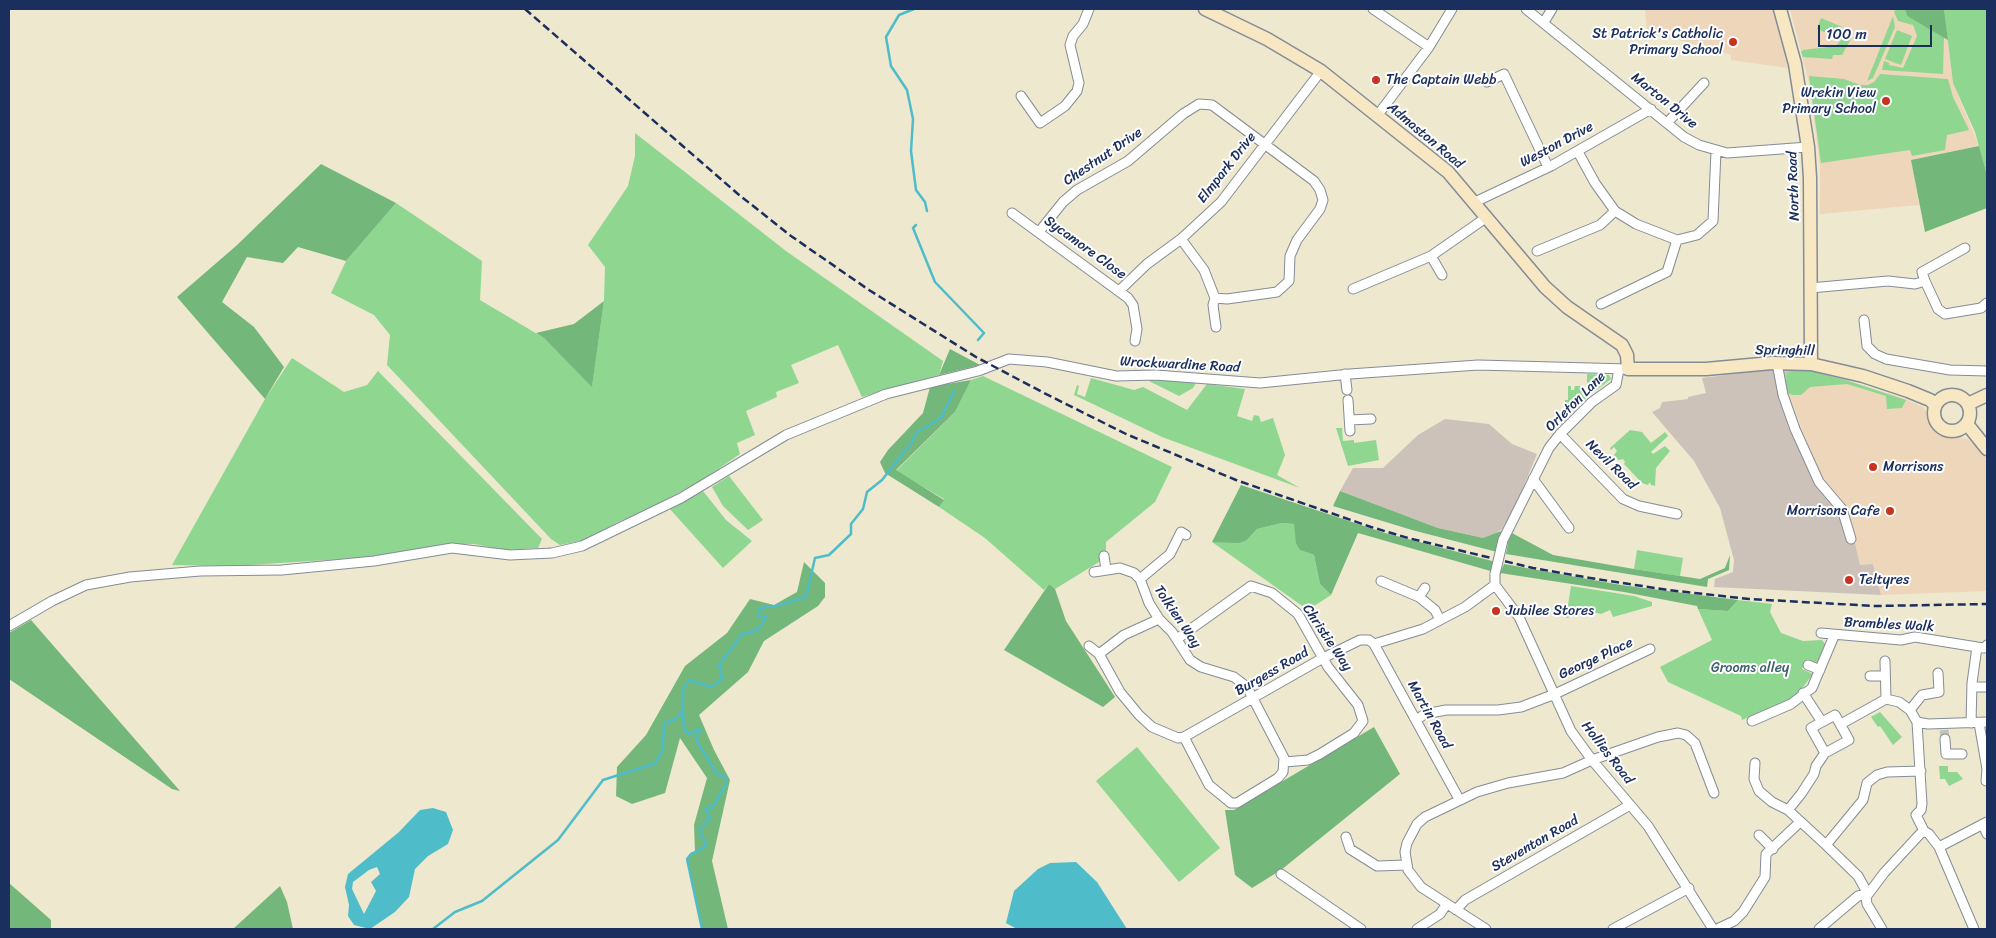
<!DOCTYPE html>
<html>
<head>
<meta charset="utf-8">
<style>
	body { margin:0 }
	#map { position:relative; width:1996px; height:938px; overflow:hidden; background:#ede8ce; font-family:Sriracha,sans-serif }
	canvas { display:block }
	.frame { position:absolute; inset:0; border:10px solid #1b2f5e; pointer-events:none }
	.scale { position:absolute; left:1818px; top:25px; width:114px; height:22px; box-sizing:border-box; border:2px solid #1b2f5e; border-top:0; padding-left:6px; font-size:15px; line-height:18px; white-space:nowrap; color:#1b2f5e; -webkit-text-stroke:4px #fff; paint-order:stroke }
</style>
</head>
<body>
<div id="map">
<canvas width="1996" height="938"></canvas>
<div class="frame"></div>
<div class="scale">100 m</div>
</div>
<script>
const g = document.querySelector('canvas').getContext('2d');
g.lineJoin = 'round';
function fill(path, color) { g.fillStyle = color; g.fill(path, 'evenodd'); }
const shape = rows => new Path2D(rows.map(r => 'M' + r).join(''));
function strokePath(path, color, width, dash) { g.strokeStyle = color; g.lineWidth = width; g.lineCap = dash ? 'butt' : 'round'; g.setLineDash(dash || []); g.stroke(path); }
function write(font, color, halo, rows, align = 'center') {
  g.font = font + ' Sriracha,sans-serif'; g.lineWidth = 4; g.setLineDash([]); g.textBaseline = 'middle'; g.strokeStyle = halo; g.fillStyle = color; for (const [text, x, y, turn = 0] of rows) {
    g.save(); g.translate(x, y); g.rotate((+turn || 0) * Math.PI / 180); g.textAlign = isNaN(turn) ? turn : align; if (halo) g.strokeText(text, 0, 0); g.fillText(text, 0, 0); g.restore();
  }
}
const built = shape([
	[1645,9,1774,9,1788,68,1731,60,1731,55,1647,31],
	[1790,9,1944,9,1953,83,1979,146,1912,160,1919,205,1820,214,1820,166,1809,83],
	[1790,370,1811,371,1903,398,1923,407,1946,436,1968,439,1981,449,1987,459,1987,591,1881,595,1873,564,1860,565,1849,523,1832,492,1818,473,1785,383]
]);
const industrial = shape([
	[1772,369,1790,370,1786,375,1785,383,1802,432,1818,473,1847,510,1860,565,1873,564,1881,595,1714,587,1715,579,1733,572,1734,560,1720,508,1694,461,1652,412,1660,408,1662,402,1688,399,1688,397,1706,393,1702,378],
	[1445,419,1489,424,1512,444,1537,454,1515,507,1502,529,1492,536,1483,538,1438,528,1340,491,1353,468,1383,468,1418,435]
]);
const green = shape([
	[1896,9,1905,9,1907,16,1944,37,1943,74,1882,70,1884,61,1889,63,1889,65,1903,68,1917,36,1913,25,1898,21,1894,12],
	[1944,9,1987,9,1987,175,1975,132,1953,83],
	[1893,16,1895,27,1873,78,1867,81],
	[1821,18,1842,27,1838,38,1817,29],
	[1897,30,1912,36,1901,65,1885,59],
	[1846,34,1852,37,1842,55,1833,55,1832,59,1803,57,1801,52,1803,50,1836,46],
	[1880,74,1948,79,1953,97,1969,130,1947,135,1945,150,1912,156,1910,150,1821,163,1809,76,1844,79,1860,85,1868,85,1874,82],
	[635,133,786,251,943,361,939,375,862,397,838,345,791,365,799,383,776,392,777,397,746,411,755,435,737,443,740,454,699,482,642,512,618,522,585,540,560,545,551,539,387,365,390,335,374,315,331,293,346,261,396,203,482,261,480,300,544,338,592,386,604,301,605,267,588,245,628,186,635,156],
	[292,358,344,392,367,385,378,371,542,539,538,548,504,550,474,544,451,544,372,557,235,566,172,565,265,399],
	[1790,370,1811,371,1846,380,1906,400,1902,408,1887,409,1886,396,1847,384,1810,387,1801,395,1792,395,1788,393,1785,383,1786,375],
	[1587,374,1609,375,1611,379,1587,397,1565,419,1565,400,1568,400,1568,386,1571,386,1571,390,1574,390,1575,386,1584,386,1584,395,1587,396],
	[983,376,1172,467,1155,502,1106,542,1106,552,1099,562,1055,589,1049,584,1044,590,985,538,939,507,944,499,896,471,955,412,971,380],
	[1091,378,1134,390,1143,387,1187,410,1207,384,1245,389,1237,416,1252,421,1254,415,1259,416,1261,422,1273,418,1285,455,1277,475,1300,488,1162,437,1074,395,1077,385,1079,386,1077,394,1085,397],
	[1152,378,1176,380,1196,383,1193,388,1179,396,1149,381],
	[1336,428,1342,428,1343,441,1354,440,1354,443,1376,440,1379,460,1348,466],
	[1630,430,1642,432,1651,443,1665,432,1668,436,1651,452,1653,454,1665,446,1670,451,1656,468,1655,486,1651,485,1650,482,1648,485,1642,483,1624,464,1625,462,1623,459,1619,460,1614,455,1617,451,1614,447,1611,450,1610,448],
	[729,476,763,520,748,530,723,506,712,487],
	[703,491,726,520,752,541,723,568,669,508],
	[1282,523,1294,524,1300,550,1314,555,1320,584,1331,595,1308,610,1212,542,1247,540,1257,529],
	[1637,550,1683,558,1680,576,1634,569],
	[1571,586,1634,596,1652,602,1652,606,1613,617,1610,610,1601,614,1592,612,1566,618],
	[1738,600,1772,604,1770,612,1781,633,1803,641,1822,640,1825,644,1817,663,1807,659,1802,669,1813,674,1801,690,1790,700,1742,720,1741,716,1668,682,1660,667,1712,640,1698,609,1728,611],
	[1880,712,1902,737,1893,745,1880,726,1878,727,1871,717],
	[1137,747,1220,848,1179,882,1096,781],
	[1939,766,1948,766,1948,772,1957,772,1963,779,1949,786,1945,779,1940,779]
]);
const forest = shape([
	[1905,9,1944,9,1948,40,1907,16],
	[1979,146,1987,175,1987,208,1925,232,1911,160],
	[321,164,396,203,346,261,298,247,283,263,247,257,222,302,254,327,284,367,265,399,177,297,236,246],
	[604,301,592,387,544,338,536,333,574,324],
	[950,349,980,365,939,375],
	[971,380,955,412,896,470,944,500,939,507,885,473,880,462,888,450,923,413,930,387],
	[1241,485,1385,533,1496,562,1494,572,1358,533,1331,595,1320,584,1314,555,1300,550,1296,543,1294,524,1282,523,1257,529,1247,540,1239,543,1212,542],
	[1340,491,1438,528,1483,538,1504,530,1497,552,1412,530,1333,506],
	[1510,532,1553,555,1634,569,1700,579,1725,568,1730,555,1729,570,1708,579,1707,587,1506,554],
	[804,562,825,583,825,597,818,606,764,641,748,672,699,715,714,750,730,780,712,861,728,929,702,929,687,859,695,852,694,825,707,778,680,738,665,793,632,804,616,796,617,767,646,735,685,666,727,633,750,599,774,605,797,592],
	[1504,564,1621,585,1738,600,1728,611,1698,609,1697,606,1624,592,1500,573],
	[1049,584,1055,589,1066,621,1115,697,1103,707,1004,650],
	[31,620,180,791,172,789,9,679,9,633],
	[1374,727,1400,774,1281,870,1252,888,1235,875,1225,810,1234,810],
	[9,883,51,920,51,929,9,929],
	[280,886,287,902,293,929,233,929]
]);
const water = shape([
	[433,808,446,812,453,830,448,844,428,856,415,869,409,897,395,912,370,929,354,925,348,916,349,905,345,887,348,874,399,832,420,810],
	[377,867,380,874,371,882,376,891,364,914,352,889,353,882,369,870],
	[1076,862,1097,882,1127,929,1017,929,1006,923,1014,891,1038,869,1050,863]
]);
const stream = shape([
	[914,9,899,15,886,37,891,66,907,90,913,119,911,151,916,190,925,202,927,211],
	[916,225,913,228,935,282,984,333,978,340],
	[683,711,684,728,688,734,700,729,696,740,718,775,725,776,727,783,712,808,705,808,710,818,699,830,706,844,702,849,691,854,687,859,702,929],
	[433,929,455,912,482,901,558,840,603,780,656,763,663,749,664,723,676,719,683,711,683,691,689,680,712,687,722,678,719,665,742,634,758,630,766,617,758,616,760,608,776,606,806,597,815,558,829,555,851,534,851,524,863,509,867,492,882,480,912,442,917,432,941,418,954,391]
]);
const streetTunnel = shape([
	[1944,730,1945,739]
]);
const street = shape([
	[1373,9,1429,47],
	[1526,9,1684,137,1699,145,1727,153,1808,147],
	[1544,22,1552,9],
	[1487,82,1504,74,1548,167],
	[1021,96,1040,123,1065,106,1077,91,1079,83,1070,45,1073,36,1083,24,1089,9],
	[1377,116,1429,47,1452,9],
	[1667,123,1704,83],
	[1578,152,1595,183,1615,211,1636,224,1677,240,1697,235,1713,221,1716,151],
	[1475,202,1551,166,1651,109],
	[1012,213,1128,298,1133,305,1137,329,1135,341],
	[1039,232,1063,202,1077,190,1128,161,1183,114,1199,104,1212,105,1314,181,1320,190,1323,200,1320,209,1297,240,1290,256,1289,281,1277,292,1227,299,1215,298,1204,270,1181,239],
	[1965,248,1922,272,1925,281,1938,309,1945,314,1981,308,1987,303],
	[1537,251,1600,225,1615,211],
	[1431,256,1442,275],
	[1810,288,1888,281,1915,284,1925,281],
	[1353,289,1431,256,1487,217],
	[1120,290,1147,264,1181,239,1221,202,1321,71],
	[1215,298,1213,305,1216,327],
	[1601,304,1667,272,1677,240],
	[1864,320,1867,346,1875,354,1886,359,1950,370,1987,371],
	[1777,363,1783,395,1795,429,1819,482,1842,509,1851,539],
	[1345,374,1347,390],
	[1348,400,1350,431],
	[1350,420,1371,419],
	[1560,434,1623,499,1639,506,1677,514],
	[1533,479,1569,528],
	[1503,540,1549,448,1560,434,1592,402,1616,385,1619,369],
	[1104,556,1106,569],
	[1094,572,1120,568,1134,573,1140,579,1149,603,1159,619,1172,632,1190,660,1201,667,1234,677,1247,687,1284,758,1283,772,1278,778,1237,803,1231,803,1209,785,1184,737],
	[1495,574,1495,585,1519,617,1571,731,1592,760,1648,826,1713,929],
	[1140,579,1170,554,1181,532,1186,535],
	[1381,581,1419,597,1435,610,1440,620],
	[1419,597,1425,588],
	[9,626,52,601,86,585,130,577,200,571,282,570,374,561,452,548,510,555,552,553,582,546,681,498,786,435,886,394,978,371,1009,359,1047,362,1116,376,1156,375,1260,383,1350,374,1478,365,1628,369],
	[1821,633,1901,640,1915,637,1977,647,1972,683,1971,723],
	[1177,639,1251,586,1272,593,1298,614,1328,667,1358,705,1363,721,1354,733,1320,754,1308,760,1285,762],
	[1374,644,1423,629,1465,607,1495,585],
	[1089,646,1099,654,1120,692,1139,715,1152,727,1178,738,1184,737,1323,658,1360,640,1369,640,1374,644,1459,799],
	[1977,647,1985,648,1987,645],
	[1099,654,1124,635,1159,619],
	[1885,661,1886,699],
	[1808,665,1820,670],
	[1870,676,1885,676],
	[1972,687,1987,687],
	[1803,693,1822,722],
	[1910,710,1922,695,1939,692,1938,673],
	[1835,715,1849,740,1825,753,1811,728,1835,715],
	[1416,720,1425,714,1446,710,1498,710,1521,707,1555,694,1650,649],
	[1752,721,1791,704,1812,688,1834,636],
	[1917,722,1922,804,1921,810,1916,815,1924,831,1929,834,1939,847,1974,929],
	[1979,723,1987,769,1986,781],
	[1841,724,1886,699,1899,702,1910,710,1917,722,1928,724,1987,722],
	[1945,739,1946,754,1962,754],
	[1755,763,1754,779,1759,791,1772,802,1788,810,1826,845,1858,876,1868,894,1858,896,1819,929],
	[1788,810,1801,794,1814,774,1816,766,1825,753],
	[1983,825,1987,834],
	[1759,835,1773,849],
	[1346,837,1350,849,1377,866,1407,865],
	[1826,845,1863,800,1867,783,1877,775,1887,772,1921,771],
	[1939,847,1987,822],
	[1281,874,1361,929],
	[1456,910,1465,900,1630,805],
	[1417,929,1440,914,1446,905],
	[1486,929,1421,887,1408,870,1405,852,1407,843,1417,824,1425,817,1477,792,1508,783,1563,773,1592,760,1658,737,1678,733,1686,735,1695,743,1714,793],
	[1613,929,1689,888],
	[1717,929,1734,921,1743,912,1765,877,1766,854,1800,822],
	[1882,929,1867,904,1866,897,1884,873,1920,834,1924,831]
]);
const secondary = shape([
	[1205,9,1267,39,1321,71,1448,172,1545,287,1567,307,1622,345,1627,355,1628,369,1706,369,1772,363,1811,364,1863,376,1908,391,1930,400,1935,405],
	[1780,9,1795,64,1808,147,1810,178,1811,364],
	'1934 413a18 18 0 1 1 36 0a18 18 0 1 1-36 0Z',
	[1968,404,1987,395],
	[1967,424,1987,449]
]);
const rail = shape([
	[525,9,738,194,791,236,869,290,976,357,1044,393,1126,434,1236,480,1371,527,1408,538,1533,568,1590,578,1668,590,1749,599,1875,606,1987,604]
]);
const streetBridge = shape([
	[1495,574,1503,540]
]);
const markers = [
	[1733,42,5,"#c8321e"],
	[1376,80,5,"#c8321e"],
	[1886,101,5,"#c8321e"],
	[1873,467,5,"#c8321e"],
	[1890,511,5,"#c8321e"],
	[1849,580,5,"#c8321e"],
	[1496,611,5,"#c8321e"]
];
const poiNames = [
	["St Patrick's Catholic",1723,34,"right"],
	["Primary School",1723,50,"right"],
	["The Captain Webb",1386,80],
	["Wrekin View",1876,93,"right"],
	["Primary School",1876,109,"right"],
	["Morrisons",1883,467],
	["Morrisons Cafe",1880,511,"right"],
	["Teltyres",1859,580],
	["Jubilee Stores",1506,611]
];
const streetNames = [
	["Marton Drive",1664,101,39],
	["Admaston Road",1425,136,40],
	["Weston Drive",1557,145,-28],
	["Chestnut Drive",1103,157,-34],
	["Elmpark Drive",1227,168,-52],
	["North Road",1794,186,-92],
	["Sycamore Close",1085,248,36],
	["Springhill",1785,351,1],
	["Wrockwardine Road",1180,365,3],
	["Orleton Lane",1576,402,-45],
	["Nevil Road",1611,465,44],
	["Tolkien Way",1177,617,56],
	["Brambles Walk",1889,625,3],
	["Christie Way",1327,638,56],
	["George Place",1596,659,-25],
	["Burgess Road",1272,672,-30],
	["Martin Road",1429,715,61],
	["Hollies Road",1607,753,52],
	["Steventon Road",1535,844,-30]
];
const parkNames = [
	["Grooms alley",1750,668]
];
fill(built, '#eed6bb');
fill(industrial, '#ccc2b9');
fill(green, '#8fd690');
fill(forest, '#73b77a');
fill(water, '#4fbcca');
strokePath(stream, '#4fbcca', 2.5);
strokePath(streetTunnel, '#c3c3b8', 9, [9, 4.5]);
strokePath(street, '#848c96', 11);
strokePath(secondary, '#848c96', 15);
strokePath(street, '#fff', 9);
strokePath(secondary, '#f8e7c3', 12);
strokePath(rail, '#1b2f5e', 2.5, [8, 4]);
strokePath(streetBridge, '#848c96', 11, []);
strokePath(streetBridge, '#fff', 9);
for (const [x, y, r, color] of markers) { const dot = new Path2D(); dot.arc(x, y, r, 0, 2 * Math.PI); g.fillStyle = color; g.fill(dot); strokePath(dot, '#fff', 2); }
write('14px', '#1b2f5e', '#fff', poiNames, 'left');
write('14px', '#1b2f5e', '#fff', streetNames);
write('14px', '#3e616d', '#fff', parkNames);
</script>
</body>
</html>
